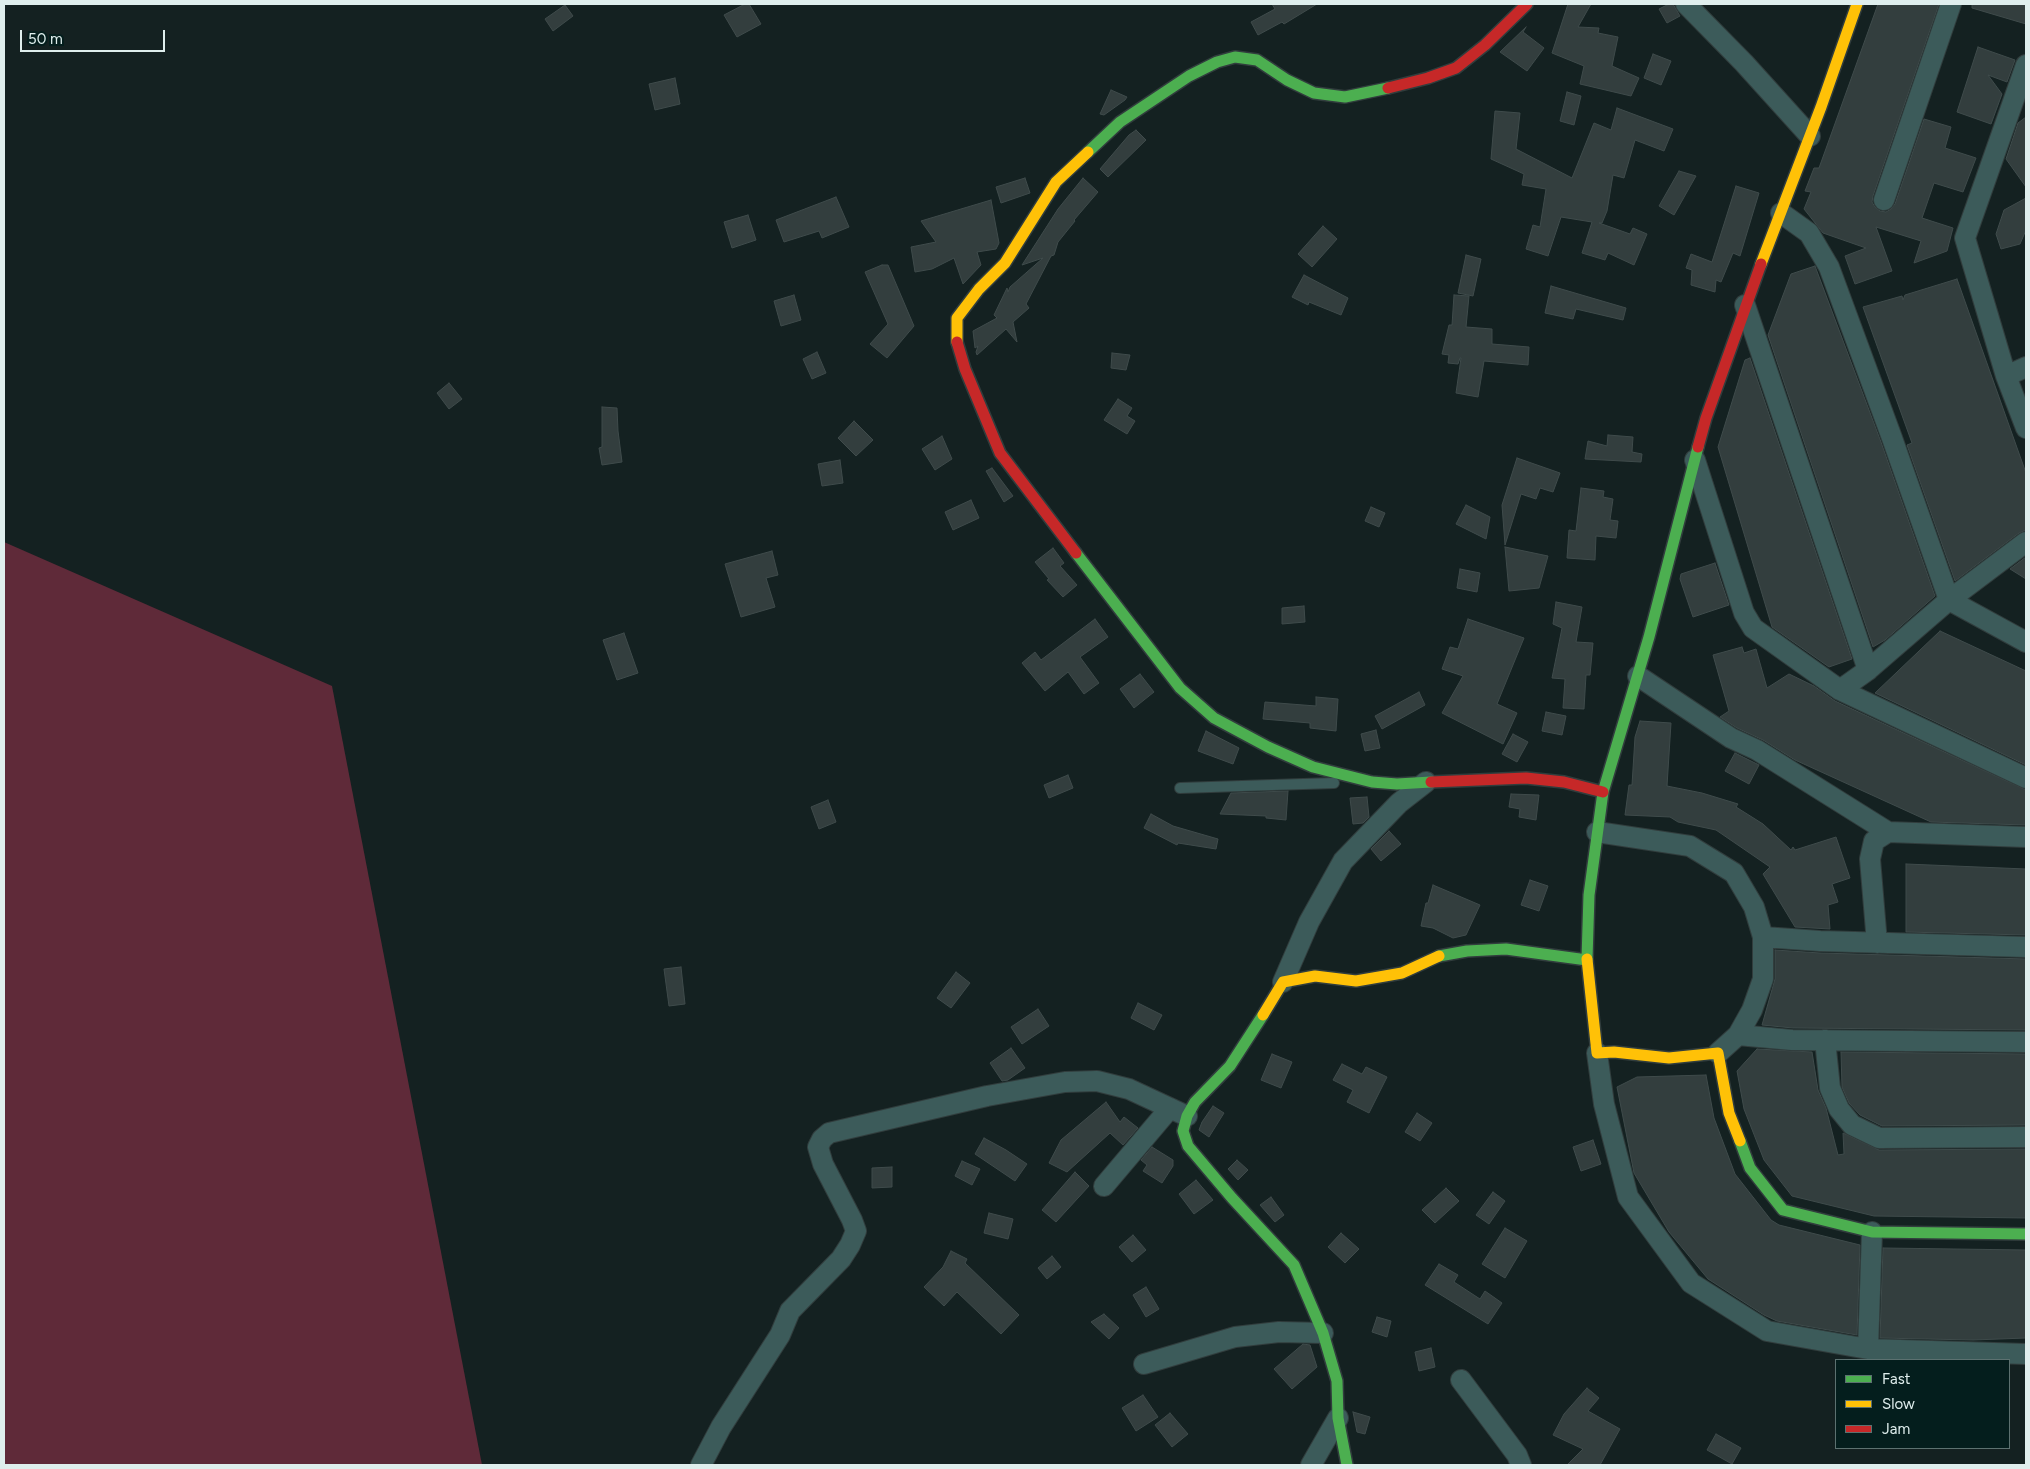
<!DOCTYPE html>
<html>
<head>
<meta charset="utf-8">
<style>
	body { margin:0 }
	#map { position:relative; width:2030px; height:1469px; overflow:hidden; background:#142121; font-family:Figtree,sans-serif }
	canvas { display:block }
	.frame { position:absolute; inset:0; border:5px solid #dfeeed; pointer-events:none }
	.legend { position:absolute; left:1835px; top:1359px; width:175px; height:90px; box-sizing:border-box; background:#041e1d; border:1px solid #5c7170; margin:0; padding:6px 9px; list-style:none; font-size:15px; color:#dfeeed }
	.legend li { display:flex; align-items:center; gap:10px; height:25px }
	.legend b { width:25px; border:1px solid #5c7170 }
	.scale { position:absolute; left:20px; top:30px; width:145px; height:22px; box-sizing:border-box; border:2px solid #dfeeed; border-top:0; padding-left:6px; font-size:15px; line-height:18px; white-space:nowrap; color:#dfeeed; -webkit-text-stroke:4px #041e1d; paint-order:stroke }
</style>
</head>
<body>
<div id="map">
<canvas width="2030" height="1469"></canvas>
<div class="frame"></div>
<ul class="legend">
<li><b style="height:6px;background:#4caf50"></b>Fast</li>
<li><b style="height:6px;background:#ffc107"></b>Slow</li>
<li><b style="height:6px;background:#c62828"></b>Jam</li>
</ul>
<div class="scale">50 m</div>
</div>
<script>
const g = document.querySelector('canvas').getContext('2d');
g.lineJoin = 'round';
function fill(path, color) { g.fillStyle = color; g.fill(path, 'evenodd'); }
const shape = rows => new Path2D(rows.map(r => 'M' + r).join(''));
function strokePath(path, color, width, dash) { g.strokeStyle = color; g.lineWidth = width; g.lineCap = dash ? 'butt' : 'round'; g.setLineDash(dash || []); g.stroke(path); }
const green = shape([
	[4,542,332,686,482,1465,4,1465]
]);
const building = shape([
	[745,4,749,4,761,24,737,37,724,15,745,4],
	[1272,4,1317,4,1284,24,1282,22,1258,35,1251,22,1275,9,1272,4],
	[1568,4,1591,4,1578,27,1599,28,1598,33,1618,37,1612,66,1639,78,1631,96,1580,84,1584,66,1552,53,1568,4],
	[1669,4,1673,4,1680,16,1667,23,1659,9,1669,4],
	[1878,4,1939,4,1873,196,1872,202,1875,207,1880,211,1886,212,1891,209,1895,204,1924,119,1951,127,1945,148,1976,158,1963,192,1934,183,1922,218,1953,228,1947,251,1914,263,1921,241,1876,227,1892,271,1855,284,1845,256,1866,248,1823,233,1804,209,1811,192,1805,191,1814,168,1819,168,1878,4],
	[1972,4,2026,4,2026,24,1972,8,1972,4],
	[565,5,573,16,553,31,545,19,565,5],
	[1526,27,1523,32,1544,48,1527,71,1500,52,1526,27],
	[1978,47,2015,60,2007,82,1988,75,2002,94,1991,124,1957,112,1978,47],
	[1653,54,1671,61,1661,85,1644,78,1653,54],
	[675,78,680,104,655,110,649,84,675,78],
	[1111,90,1127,97,1125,100,1104,115,1100,114,1111,90],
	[1567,92,1581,96,1574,125,1560,121,1567,92],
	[1617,108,1673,129,1664,151,1635,140,1624,178,1613,175,1607,211,1602,223,1599,223,1630,234,1633,228,1647,234,1634,265,1608,253,1605,260,1582,253,1592,222,1561,217,1548,256,1526,249,1533,225,1540,227,1546,189,1522,185,1524,174,1491,159,1495,111,1520,113,1516,149,1572,178,1594,123,1611,130,1617,108],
	[2026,117,2026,187,2006,159,2018,123,2026,117],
	[1136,130,1146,140,1108,177,1100,169,1129,135,1136,130],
	[1679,171,1696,176,1674,215,1659,206,1679,171],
	[1025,178,1030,193,1001,203,996,187,1025,178],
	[1083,178,1098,192,1074,220,1075,221,1058,242,1054,255,1051,256,1026,304,1029,308,1013,322,1017,342,1006,329,977,355,976,352,978,346,975,348,973,331,997,318,994,315,1007,288,1008,292,1010,287,1043,258,1022,265,1058,209,1083,178],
	[1736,186,1759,193,1740,256,1733,253,1721,282,1716,280,1715,292,1691,285,1692,270,1686,268,1691,254,1712,262,1736,186],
	[836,197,849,227,822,238,819,231,784,242,776,220,836,197],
	[2026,198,2026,230,2020,244,2001,249,1996,234,2004,210,2026,198],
	[991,200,999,243,996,249,977,252,981,265,963,284,954,258,932,269,915,272,911,247,936,242,921,221,991,200],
	[748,215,756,240,732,248,724,222,748,215],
	[1323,226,1337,239,1312,267,1298,254,1323,226],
	[1466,255,1481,259,1473,296,1458,293,1466,255],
	[882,265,888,265,914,326,887,358,870,344,888,324,865,272,882,265],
	[1815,266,1881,442,1935,596,1885,640,1873,647,1768,335,1791,274,1815,266],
	[1304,275,1348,298,1341,315,1309,302,1308,305,1292,297,1304,275],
	[1957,279,2026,473,2026,530,2019,533,1955,581,1907,445,1912,443,1863,307,1902,296,1903,300,1905,295,1957,279],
	[1551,286,1626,308,1623,320,1576,309,1573,319,1545,313,1551,286],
	[794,295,801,320,781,326,774,301,794,295],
	[1454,295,1469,296,1466,327,1492,329,1492,344,1529,347,1528,365,1484,361,1478,397,1456,393,1461,358,1460,358,1458,364,1448,363,1449,355,1442,354,1449,325,1452,325,1454,295],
	[817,352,826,373,812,379,803,359,817,352],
	[1112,353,1130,355,1126,370,1111,368,1112,353],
	[1750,358,1852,659,1829,667,1772,627,1718,447,1745,360,1750,358],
	[449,383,462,399,449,409,437,393,449,383],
	[1118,399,1132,408,1127,416,1135,421,1127,434,1104,420,1118,399],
	[602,407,617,408,618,431,622,462,602,465,599,448,602,447,602,407],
	[854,421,873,440,856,456,838,438,854,421],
	[1608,435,1633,437,1632,452,1642,454,1641,462,1585,459,1588,441,1607,446,1608,435],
	[942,436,952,459,935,470,922,449,942,436],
	[1517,458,1560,473,1553,492,1540,488,1536,499,1521,494,1505,545,1502,505,1517,458],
	[840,460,843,483,822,486,818,464,840,460],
	[992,468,1013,496,1004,502,986,471,992,468],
	[1581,488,1604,491,1603,497,1613,499,1610,520,1618,521,1616,538,1596,536,1595,560,1567,558,1569,530,1576,531,1581,488],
	[971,500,979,518,953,530,945,512,971,500],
	[1466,505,1490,517,1486,539,1456,524,1466,505],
	[1371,507,1385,513,1379,527,1365,521,1371,507],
	[1505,547,1548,556,1539,588,1509,591,1505,547],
	[1053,548,1064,563,1060,566,1077,585,1063,597,1047,580,1049,579,1035,562,1053,548],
	[772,551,778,575,766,578,775,607,741,617,725,564,772,551],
	[2026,557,2026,579,2010,569,2026,557],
	[1715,563,1729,605,1693,617,1680,579,1681,574,1715,563],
	[1460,569,1480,573,1477,592,1457,588,1460,569],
	[1556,602,1582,607,1576,642,1593,643,1590,675,1586,675,1584,709,1563,708,1565,679,1552,678,1562,628,1553,624,1556,602],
	[1304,606,1305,622,1282,624,1282,608,1304,606],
	[1095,619,1108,637,1080,657,1099,683,1084,694,1068,672,1045,691,1022,663,1035,652,1041,660,1095,619],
	[1468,619,1524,638,1497,704,1517,713,1503,744,1442,713,1463,676,1442,669,1450,647,1458,649,1468,619],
	[1940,631,2026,671,2026,765,1875,693,1940,631],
	[624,633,638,673,617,680,603,640,624,633],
	[1742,647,1744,653,1756,649,1767,688,1789,674,1814,686,1835,701,2026,790,2026,825,1931,822,1795,760,1763,740,1737,728,1720,717,1729,711,1713,655,1742,647],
	[1140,674,1154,692,1134,708,1120,689,1140,674],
	[1419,692,1425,705,1382,729,1375,716,1419,692],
	[1316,697,1338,699,1336,731,1310,728,1310,723,1263,719,1265,702,1316,706,1316,697],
	[1546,712,1566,716,1562,735,1542,731,1546,712],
	[1640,721,1671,723,1667,786,1702,793,1738,804,1736,807,1763,824,1791,850,1793,847,1795,850,1836,837,1850,878,1832,884,1838,902,1828,905,1830,929,1795,927,1763,874,1770,867,1716,830,1678,822,1670,817,1625,815,1629,785,1632,785,1635,737,1640,721],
	[1376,730,1380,748,1365,751,1361,734,1376,730],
	[1206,731,1239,748,1233,764,1198,751,1206,731],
	[1513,734,1528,742,1517,762,1502,754,1513,734],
	[1735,753,1759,765,1749,784,1725,771,1735,753],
	[1068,775,1073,788,1049,798,1044,785,1068,775],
	[1288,791,1286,820,1266,818,1266,816,1220,814,1231,793,1288,791],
	[1511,794,1539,795,1536,820,1519,817,1520,809,1509,807,1511,794],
	[1367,797,1369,817,1363,823,1353,824,1350,798,1367,797],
	[828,800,836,822,819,829,811,807,828,800],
	[1151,814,1173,826,1218,839,1216,849,1178,843,1177,845,1144,828,1151,814],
	[1389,831,1401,844,1381,861,1371,849,1389,831],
	[1906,864,2026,869,2026,935,1906,932,1906,864],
	[1530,880,1548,886,1539,911,1521,905,1530,880],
	[1433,885,1480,905,1466,935,1453,938,1433,928,1421,926,1426,903,1428,903,1433,885],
	[1775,950,1820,953,2026,959,2026,1030,1793,1028,1762,1025,1775,979,1775,950],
	[681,967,685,1004,669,1006,664,969,681,967],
	[956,972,970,983,951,1008,937,998,956,972],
	[1138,1003,1162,1015,1154,1030,1131,1018,1138,1003],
	[1038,1009,1049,1026,1022,1044,1011,1027,1038,1009],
	[1011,1048,1025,1068,1008,1080,1002,1081,990,1063,1011,1048],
	[1757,1049,1812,1052,1818,1090,1826,1108,1838,1155,1844,1154,1843,1133,1879,1150,2026,1149,2026,1218,1874,1216,1792,1196,1764,1160,1744,1109,1737,1071,1757,1049],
	[1841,1052,2026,1054,2026,1125,1882,1126,1860,1115,1849,1103,1842,1087,1841,1052],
	[1272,1054,1292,1062,1281,1088,1261,1080,1272,1054],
	[1342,1064,1362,1074,1366,1067,1387,1077,1369,1113,1347,1102,1353,1090,1333,1080,1342,1064],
	[1706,1075,1714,1118,1735,1174,1771,1220,1779,1225,1860,1245,1857,1335,1777,1321,1764,1315,1708,1279,1669,1232,1634,1173,1617,1087,1637,1077,1706,1075],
	[1106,1102,1120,1122,1124,1117,1138,1128,1123,1145,1110,1133,1067,1172,1049,1163,1061,1140,1106,1102],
	[1213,1106,1224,1113,1209,1137,1199,1130,1202,1122,1213,1106],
	[1417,1113,1432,1123,1420,1141,1405,1132,1417,1113],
	[984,1138,1006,1150,1027,1164,1015,1181,975,1154,984,1138],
	[1593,1140,1601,1164,1581,1171,1573,1147,1593,1140],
	[1152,1147,1173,1160,1173,1166,1162,1183,1143,1171,1147,1165,1141,1160,1152,1147],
	[1237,1160,1248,1170,1238,1180,1228,1169,1237,1160],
	[962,1161,980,1169,972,1185,955,1176,962,1161],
	[892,1167,892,1187,872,1188,872,1168,892,1167],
	[1075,1172,1089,1186,1056,1222,1042,1210,1075,1172],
	[1196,1180,1213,1200,1194,1214,1179,1194,1196,1180],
	[1446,1188,1459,1201,1435,1223,1422,1210,1446,1188],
	[1493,1192,1505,1201,1489,1224,1476,1215,1493,1192],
	[1271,1197,1284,1215,1275,1222,1260,1205,1271,1197],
	[989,1213,1013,1219,1008,1239,984,1233,989,1213],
	[1505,1228,1527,1241,1505,1278,1482,1264,1505,1228],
	[1341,1233,1359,1249,1345,1263,1328,1247,1341,1233],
	[1133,1235,1146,1250,1132,1262,1119,1247,1133,1235],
	[1883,1248,2026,1250,2026,1338,1973,1340,1880,1338,1883,1248],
	[951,1251,967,1259,965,1263,1019,1315,1001,1334,957,1292,944,1306,924,1287,943,1267,951,1251],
	[1052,1256,1061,1267,1047,1279,1038,1268,1052,1256],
	[1439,1264,1458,1275,1454,1282,1480,1299,1485,1291,1502,1303,1488,1324,1425,1285,1439,1264],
	[1146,1287,1159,1309,1146,1317,1133,1295,1146,1287],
	[1104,1314,1119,1328,1109,1339,1091,1322,1104,1314],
	[1377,1317,1391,1321,1387,1337,1372,1332,1377,1317],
	[1303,1344,1310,1345,1317,1367,1292,1389,1274,1369,1303,1344],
	[1431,1348,1435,1367,1419,1371,1415,1352,1431,1348],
	[1587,1388,1599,1398,1588,1411,1620,1429,1600,1465,1567,1465,1583,1449,1553,1435,1564,1414,1587,1388],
	[1143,1395,1158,1417,1136,1431,1122,1408,1143,1395],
	[1353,1412,1370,1417,1365,1434,1357,1432,1353,1412],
	[1170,1413,1188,1434,1172,1447,1155,1425,1170,1413],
	[1716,1434,1741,1448,1732,1464,1707,1450,1716,1434]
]);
const lane = shape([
	[1180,788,1334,783]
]);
const street = shape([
	[1686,4,1744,63,1810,136],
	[1884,200,1951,4],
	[1781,213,1809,233,1829,267,1892,438,1949,600,2026,642],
	[1745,305,1868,670],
	[2026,367,2006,376,2026,428],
	[2006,376,1965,238,2026,65],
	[1695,460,1744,613,1753,628,1840,690,2026,778],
	[1638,676,1731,738,1757,750,1888,832],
	[1840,690,1868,670,1949,600,2026,542],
	[1597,832,1690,846,1734,873,1754,907,1763,937,1763,979,1752,1010,1738,1035,1718,1053],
	[1763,937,1820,941,2026,947],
	[1877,943,1870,859,1874,841,1888,832,2026,837],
	[1283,982,1309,922,1343,861,1399,803,1426,782],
	[1738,1035,1792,1040,2026,1042],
	[1825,1040,1830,1088,1839,1109,1852,1125,1879,1138,2026,1137],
	[1597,1053,1604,1104,1628,1197,1691,1283,1767,1331,1868,1349,2026,1354],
	[1104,1186,1170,1108],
	[1868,1349,1872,1232],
	[1144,1364,1235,1337,1279,1332,1323,1333],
	[1461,1380,1517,1455,1521,1465],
	[701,1465,721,1427,780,1335,790,1311,841,1259,850,1245,856,1231,852,1220,823,1164,818,1147,822,1139,829,1133,987,1096,1065,1082,1097,1081,1129,1089,1187,1116],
	[1311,1465,1338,1418]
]);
const fast = shape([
	[1088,152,1120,122,1189,76,1217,62,1235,57,1257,60,1287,80,1314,93,1345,97,1388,88],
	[1076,553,1180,688,1214,718,1268,747,1313,767,1372,782,1397,784,1431,782],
	[1439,956,1467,951,1506,949,1587,960],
	[1587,959,1589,895,1603,792,1649,637,1698,447],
	[1263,1015,1230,1066,1195,1102,1187,1116,1183,1131,1188,1146,1232,1198,1294,1265,1323,1333,1337,1381,1338,1418,1347,1465],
	[1740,1141,1750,1168,1783,1210,1872,1232,2026,1234]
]);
const slow = shape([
	[1761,264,1821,107,1857,4],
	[957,342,957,318,979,289,1005,263,1056,182,1088,152],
	[1587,959,1597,1053,1614,1052,1669,1058,1718,1053,1729,1113,1740,1141],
	[1263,1015,1283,982,1315,976,1356,981,1402,973,1439,956]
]);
const jam = shape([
	[1388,88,1428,78,1456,68,1485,45,1527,4],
	[957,342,965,369,1000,453,1076,553],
	[1698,447,1706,418,1761,264],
	[1431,782,1526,778,1564,782,1603,792]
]);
fill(green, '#5f2a39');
fill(building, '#333e3e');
strokePath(building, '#3f4b4b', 1);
strokePath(lane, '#313d3d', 12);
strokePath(street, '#313d3d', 22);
strokePath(fast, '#313d3d', 14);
strokePath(slow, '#313d3d', 14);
strokePath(jam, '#313d3d', 14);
strokePath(lane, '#3c5b5a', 10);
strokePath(street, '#3c5b5a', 20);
strokePath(fast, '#4caf50', 11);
strokePath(slow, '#ffc107', 11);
strokePath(jam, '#c62828', 11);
</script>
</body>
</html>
